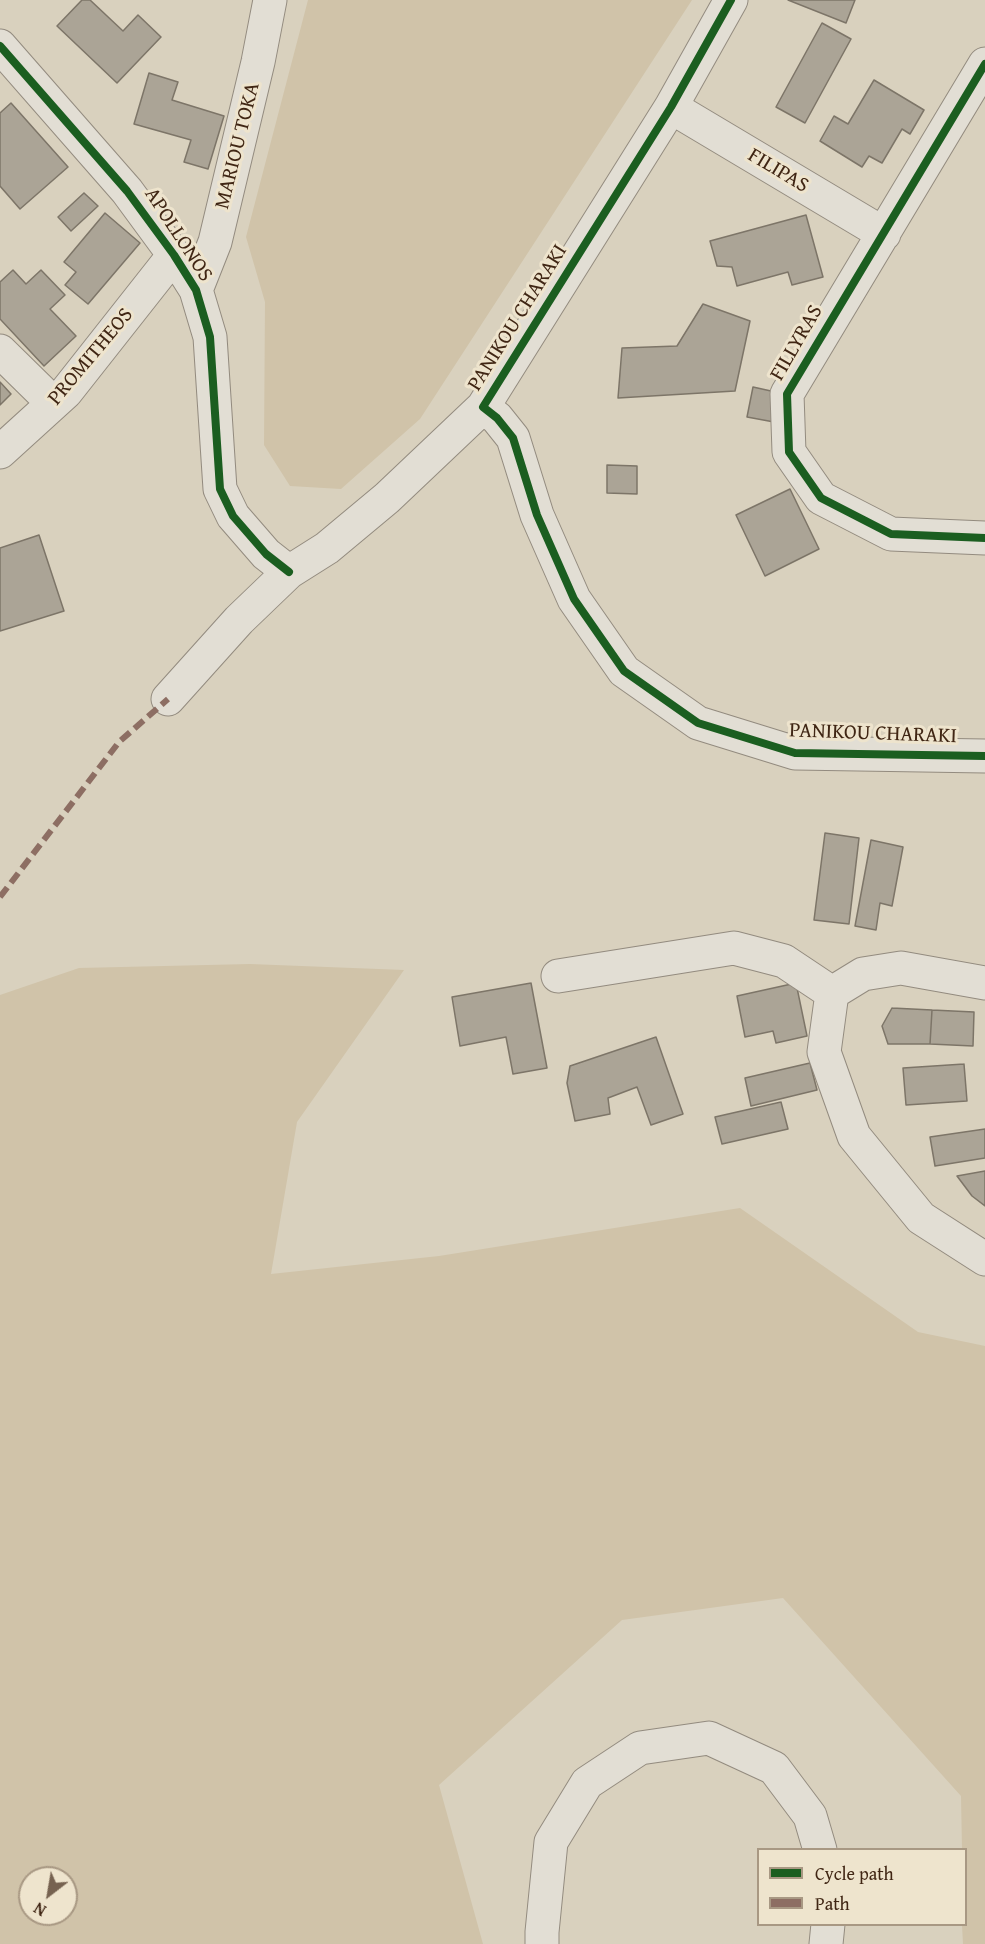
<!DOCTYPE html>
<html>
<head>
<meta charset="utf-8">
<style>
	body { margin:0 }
	#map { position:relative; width:985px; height:1944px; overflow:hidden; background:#d9d1be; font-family:"Gentium Book Plus",serif }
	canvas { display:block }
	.legend { position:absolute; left:757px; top:1848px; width:210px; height:78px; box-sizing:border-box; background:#eee4cd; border:2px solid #a89883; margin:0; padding:8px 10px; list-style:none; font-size:18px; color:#402614 }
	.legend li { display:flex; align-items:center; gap:12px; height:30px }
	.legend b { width:30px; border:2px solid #a89883 }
	.north { position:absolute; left:18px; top:1866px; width:60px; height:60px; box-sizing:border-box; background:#eee4cd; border:2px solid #a89883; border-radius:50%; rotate:211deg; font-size:16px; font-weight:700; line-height:24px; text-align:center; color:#402614 }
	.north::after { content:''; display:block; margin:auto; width:21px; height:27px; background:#766250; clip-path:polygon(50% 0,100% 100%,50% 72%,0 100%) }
</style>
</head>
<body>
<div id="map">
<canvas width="985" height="1944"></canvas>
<ul class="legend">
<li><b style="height:8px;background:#1b5e20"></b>Cycle path</li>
<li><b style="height:8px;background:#8d6e63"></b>Path</li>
</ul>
<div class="north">N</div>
</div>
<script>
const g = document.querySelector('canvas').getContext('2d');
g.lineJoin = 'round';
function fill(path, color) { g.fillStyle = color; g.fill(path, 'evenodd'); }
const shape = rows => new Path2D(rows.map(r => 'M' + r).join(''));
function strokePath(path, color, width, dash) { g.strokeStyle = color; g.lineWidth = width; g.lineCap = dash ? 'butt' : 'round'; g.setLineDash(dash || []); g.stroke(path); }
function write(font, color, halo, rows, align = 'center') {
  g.font = font + ' "Gentium Book Plus",serif'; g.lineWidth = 6; g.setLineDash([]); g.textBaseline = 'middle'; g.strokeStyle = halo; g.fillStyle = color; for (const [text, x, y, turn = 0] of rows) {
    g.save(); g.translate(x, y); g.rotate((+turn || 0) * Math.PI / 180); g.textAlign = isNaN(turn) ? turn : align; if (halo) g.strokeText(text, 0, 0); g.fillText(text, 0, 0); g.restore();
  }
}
const green = shape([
	[308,0,692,0,420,419,341,489,290,486,264,445,265,302,246,237],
	[250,964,404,970,297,1122,271,1274,439,1256,740,1208,918,1332,985,1346,985,1944,963,1944,962,1925,966,1924,966,1850,962,1849,961,1796,783,1598,622,1620,439,1785,483,1944,0,1944,0,995,79,968],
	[30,1878,66,1878,66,1914,30,1914]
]);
const building = shape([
	[82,0,90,0,123,31,138,15,161,37,117,83,57,26,82,0],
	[788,0,855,0,846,23,788,0],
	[822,23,851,39,805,123,776,107,822,23],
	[149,73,178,82,172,100,224,116,208,169,184,162,191,140,134,124,149,73],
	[874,80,924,110,910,134,902,129,882,163,869,156,862,167,820,141,834,116,848,124,874,80],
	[11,103,68,167,20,209,0,186,0,113,11,103],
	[84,193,98,206,71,231,58,217,84,193],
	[105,213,140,243,88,304,65,285,76,272,64,262,105,213],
	[806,215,823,277,792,285,788,272,737,286,732,267,717,266,710,241,806,215],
	[13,270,26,284,41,270,65,295,50,309,76,336,44,366,0,319,0,282,13,270],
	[703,304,750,321,735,391,618,398,622,348,677,346,703,304],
	[0,382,11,394,0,405,0,382],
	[753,387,780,393,774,422,747,417,753,387],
	[607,465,637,466,637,494,607,493,607,465],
	[790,489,819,549,765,576,736,515,790,489],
	[39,535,64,611,0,631,0,548,39,535],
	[825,833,859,838,849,924,814,920,825,833],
	[871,840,903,847,892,906,880,903,876,930,855,926,871,840],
	[531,983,547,1068,513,1074,506,1037,460,1046,452,997,531,983],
	[796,983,807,1036,776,1043,773,1031,745,1037,737,996,796,983],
	[892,1008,932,1010,930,1044,888,1044,882,1026,892,1008],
	[932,1010,974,1012,973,1046,930,1044,932,1010],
	[656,1037,683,1114,651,1125,637,1087,608,1098,610,1114,575,1121,567,1083,570,1066,656,1037],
	[810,1063,817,1090,751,1106,745,1078,810,1063],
	[964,1064,967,1101,906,1105,903,1068,964,1064],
	[781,1102,788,1129,722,1144,715,1117,781,1102],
	[985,1129,985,1158,935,1166,930,1137,985,1129],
	[985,1171,985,1206,972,1196,957,1176,985,1171]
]);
const minor = shape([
	[731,0,671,107,483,407,497,418,513,438,537,515,574,599,624,671,698,723,795,753,985,756],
	[0,46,127,191,174,255,196,290,210,337,220,489,233,516,266,554,289,572],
	[985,64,787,394,789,452,821,498,891,534,985,538],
	[671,107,884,234],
	[196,290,215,242,258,62,270,0],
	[0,351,53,403],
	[0,452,66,392,174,255],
	[168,699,239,620,289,572,327,548,387,498,483,407],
	[558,976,734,948,784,961,832,993],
	[832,993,824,1052,854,1136,921,1218,985,1259],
	[832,993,863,974,901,968,985,983],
	[542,1944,542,1932,551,1842,587,1783,640,1748,709,1738,774,1768,810,1816,820,1850],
	[826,1944,828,1924]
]);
const quiet = shape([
	[0,897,119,742,168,699]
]);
const cycleway = shape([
	[731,0,671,107,483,407,497,418,513,438,537,515,574,599,624,671,698,723,795,753,985,756],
	[0,46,127,191,174,255,196,290,210,337,220,489,233,516,266,554,289,572],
	[985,64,787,394,789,452,821,498,891,534,985,538]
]);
const streetNames = [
	["MARIOU TOKA",238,146,-76],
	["FILIPAS",778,171,31],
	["APOLLONOS",178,235,57],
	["PANIKOU CHARAKI",518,318,-58],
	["FILLYRAS",797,343,-60],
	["PROMITHEOS",91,357,-50],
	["PANIKOU CHARAKI",873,734,2]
];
fill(green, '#d0c3a9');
fill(building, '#aba496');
strokePath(building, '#7d7568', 1.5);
strokePath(minor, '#938b7f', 35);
strokePath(minor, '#e2ded4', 33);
strokePath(quiet, '#8d6e63', 6, [12, 6]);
strokePath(cycleway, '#1b5e20', 8);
write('21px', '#402614', '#eee4cd', streetNames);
</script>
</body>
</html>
